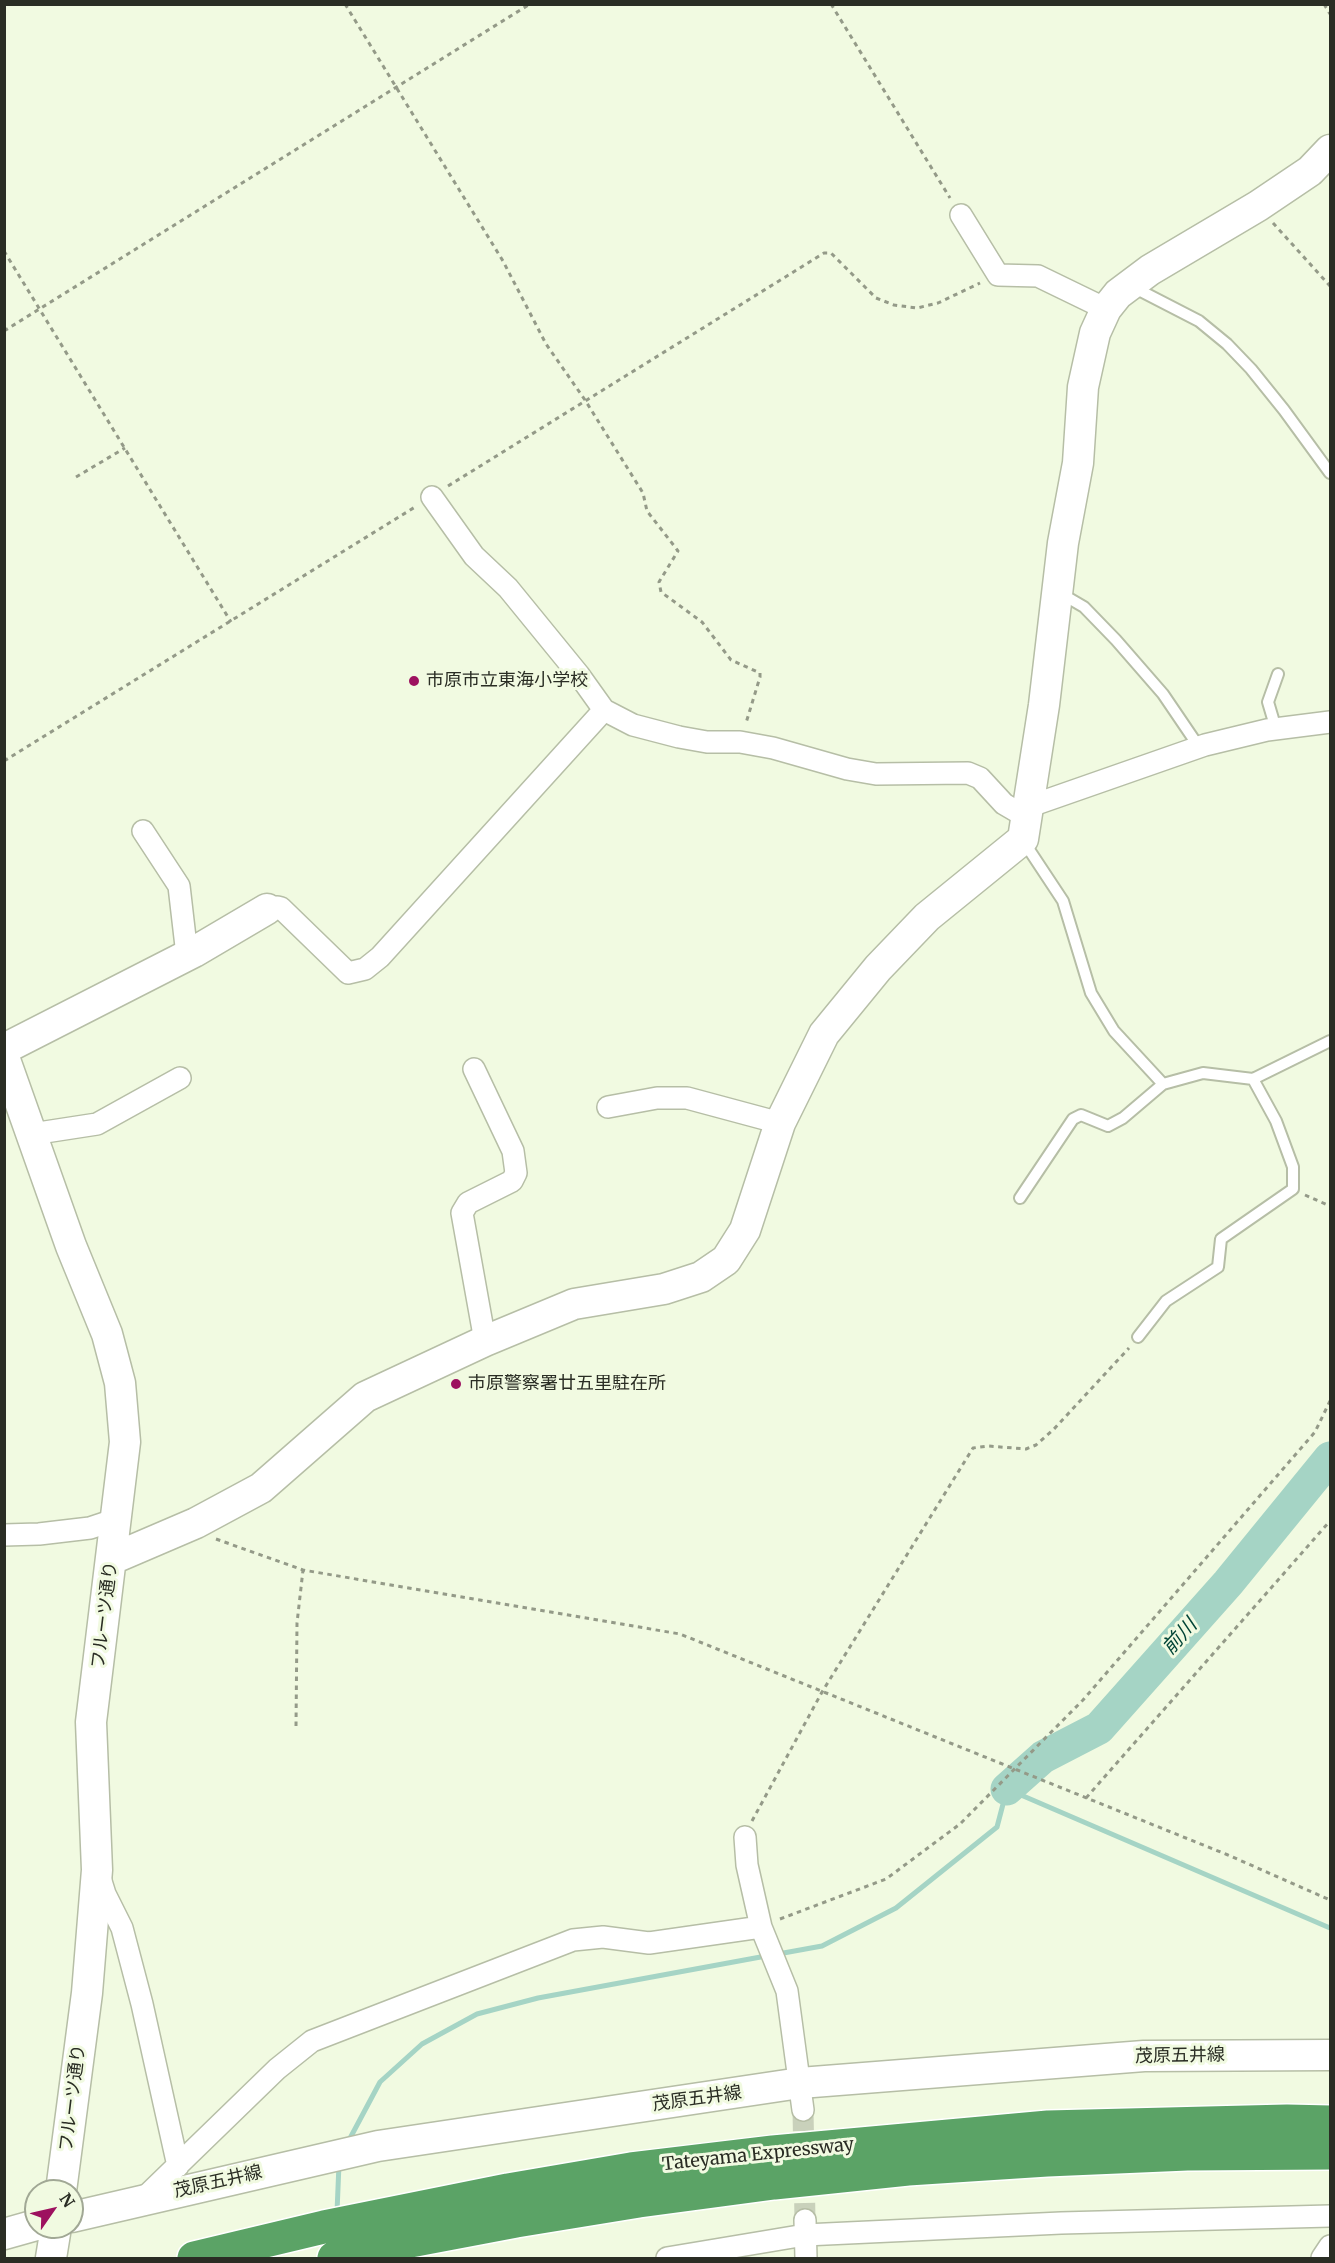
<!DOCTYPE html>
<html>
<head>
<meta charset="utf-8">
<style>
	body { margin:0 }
	#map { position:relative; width:1335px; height:2263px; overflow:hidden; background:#f1fae1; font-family:Merriweather,serif }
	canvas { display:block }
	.frame { position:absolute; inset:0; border:6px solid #2a2d24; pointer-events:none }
	.north { position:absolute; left:24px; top:2179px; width:60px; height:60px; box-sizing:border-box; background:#f1fae1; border:2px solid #a1a895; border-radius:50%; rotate:56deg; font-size:16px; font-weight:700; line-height:24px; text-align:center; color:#2a2d24 }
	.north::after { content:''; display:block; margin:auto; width:21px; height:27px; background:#9d115f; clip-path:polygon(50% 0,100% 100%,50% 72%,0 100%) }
</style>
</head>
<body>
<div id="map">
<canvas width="1335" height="2263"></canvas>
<div class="frame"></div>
<div class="north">N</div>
</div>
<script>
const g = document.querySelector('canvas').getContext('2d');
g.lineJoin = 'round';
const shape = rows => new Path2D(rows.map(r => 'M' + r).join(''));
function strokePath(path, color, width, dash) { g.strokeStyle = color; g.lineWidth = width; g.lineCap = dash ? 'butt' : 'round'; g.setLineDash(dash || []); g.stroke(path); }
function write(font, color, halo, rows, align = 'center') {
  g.font = font + ' Merriweather,"Noto Sans JP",serif'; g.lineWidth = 6; g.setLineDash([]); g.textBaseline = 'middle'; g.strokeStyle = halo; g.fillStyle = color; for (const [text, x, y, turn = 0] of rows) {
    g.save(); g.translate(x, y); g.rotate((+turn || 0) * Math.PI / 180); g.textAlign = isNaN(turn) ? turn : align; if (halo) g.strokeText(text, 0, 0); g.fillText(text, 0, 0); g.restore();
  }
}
const stream = shape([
	[778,1954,822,1946,896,1908,997,1827,1007,1789,1330,1928],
	[348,2142,380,2082,422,2044,477,2014,538,1998,766,1956],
	[337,2212,339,2164]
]);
const river = shape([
	[1007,1789,1043,1757,1099,1728,1228,1583,1330,1458]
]);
const streetTunnel = shape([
	[803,2110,805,2220]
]);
const path = shape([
	[345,4,503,261,546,344,585,400,643,493,647,511,675,547,678,551,659,582,661,592,702,622,731,660,760,673,760,677,746,723],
	[831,4,950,198],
	[1324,4,1330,14],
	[1273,223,1330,286],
	[4,251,231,622],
	[4,331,530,4],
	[76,477,125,448],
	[448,486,824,253,831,253,876,298,894,305,917,308,938,303,980,283],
	[4,761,415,507],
	[1305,1195,1330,1206],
	[216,1539,303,1570,680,1634,1228,1855,1330,1900],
	[296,1726,297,1623,303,1570],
	[1086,1798,1330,1521],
	[752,1821,822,1692,973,1448,988,1446,1026,1449,1036,1445,1054,1429,1129,1348],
	[780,1919,886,1879,960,1824,1083,1700,1315,1432,1330,1401]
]);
const lane = shape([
	[1133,287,1199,321,1227,344,1251,369,1284,410,1330,473],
	[1060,593,1084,607,1116,640,1163,694,1199,747],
	[1276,729,1268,702,1278,674],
	[1024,842,1063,901,1091,993,1114,1031,1163,1084,1203,1073,1253,1079,1330,1041],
	[1020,1198,1073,1119,1081,1115,1108,1126,1123,1118,1163,1084],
	[1138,1337,1166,1301,1218,1267,1221,1239,1293,1189,1293,1167,1276,1121,1253,1079]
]);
const street = shape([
	[961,215,998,275,1038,276,1106,309],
	[432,497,474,556,508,588,579,675,604,710,633,725,679,737,707,742,740,742,773,748,847,769,876,774,968,773,980,778,1004,804,1016,811,1205,745,1267,730,1330,722],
	[143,831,179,886,187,955],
	[267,909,277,907,281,908,348,973,365,969,380,957,604,710],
	[474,1069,513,1151,516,1173,512,1181,468,1203,462,1213,485,1341],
	[608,1107,657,1098,687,1098,780,1123],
	[32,1134,97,1124,180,1078],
	[4,1535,39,1534,90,1528,117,1519],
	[745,1837,747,1865,761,1927,787,1991,803,2110],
	[100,1878,105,1894,122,1928,142,2004,178,2166],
	[143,2199,277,2069,312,2041,573,1940,603,1937,649,1943,761,1927],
	[805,2220,806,2258],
	[667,2258,805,2235,1061,2223,1330,2216],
	[1322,2258,1330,2246]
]);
const secondary = shape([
	[4,1049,194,952,267,909],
	[4,1057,71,1246,107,1334,120,1383,125,1442,91,1722,97,1870,87,1993,61,2191],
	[112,1559,196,1523,261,1488,365,1397,485,1341,574,1304,664,1289,701,1277,726,1260,745,1230,780,1123,824,1034,878,968,927,917,1023,839,1044,705,1063,543,1078,463,1083,387,1095,333,1106,309,1118,294,1150,270,1258,206,1310,171,1330,150],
	[72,2217,378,2146,800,2083,1144,2056,1330,2055],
	[4,2234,36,2225],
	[51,2258,56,2227]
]);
const highway = shape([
	[194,2258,324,2227,508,2190,631,2169,773,2152,1048,2127,1287,2121,1330,2122],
	[334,2258,389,2245,516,2221,639,2201,774,2183,908,2169,1047,2160,1187,2154,1330,2153]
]);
const markers = [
	[414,681,6,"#9d115f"],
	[456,1384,6,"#9d115f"]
];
const poiNames = [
	["市原市立東海小学校",426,681],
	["市原警察署廿五里駐在所",468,1384]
];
const streetNames = [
	["フルーツ通り",105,1615,-83],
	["茂原五井線",1180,2056,-1],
	["フルーツ通り",73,2098,-83],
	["茂原五井線",697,2099,-8],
	["Tateyama Expressway",758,2155,-6],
	["茂原五井線",218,2182,-13]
];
const waterNames = [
	["前川",1180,1637,-48]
];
strokePath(stream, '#a5d4c5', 5);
strokePath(river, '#a5d4c5', 33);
strokePath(streetTunnel, '#c9d1bb', 21, [21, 10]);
strokePath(lane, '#b6bea6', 14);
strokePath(street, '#b6bea6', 24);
strokePath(secondary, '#b6bea6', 33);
strokePath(highway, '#fff', 36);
strokePath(path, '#949a88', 3, [4.5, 4.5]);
strokePath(lane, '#fff', 10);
strokePath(street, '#fff', 21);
strokePath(secondary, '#fff', 30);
strokePath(highway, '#5ba366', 33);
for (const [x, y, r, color] of markers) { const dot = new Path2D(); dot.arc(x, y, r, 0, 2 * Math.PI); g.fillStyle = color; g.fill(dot); strokePath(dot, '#f1fae1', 2); }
write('18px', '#2a2d24', '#f1fae1', poiNames, 'left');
write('18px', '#2a2d24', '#f1fae1', streetNames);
write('italic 20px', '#004436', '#f1fae1', waterNames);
</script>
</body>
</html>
